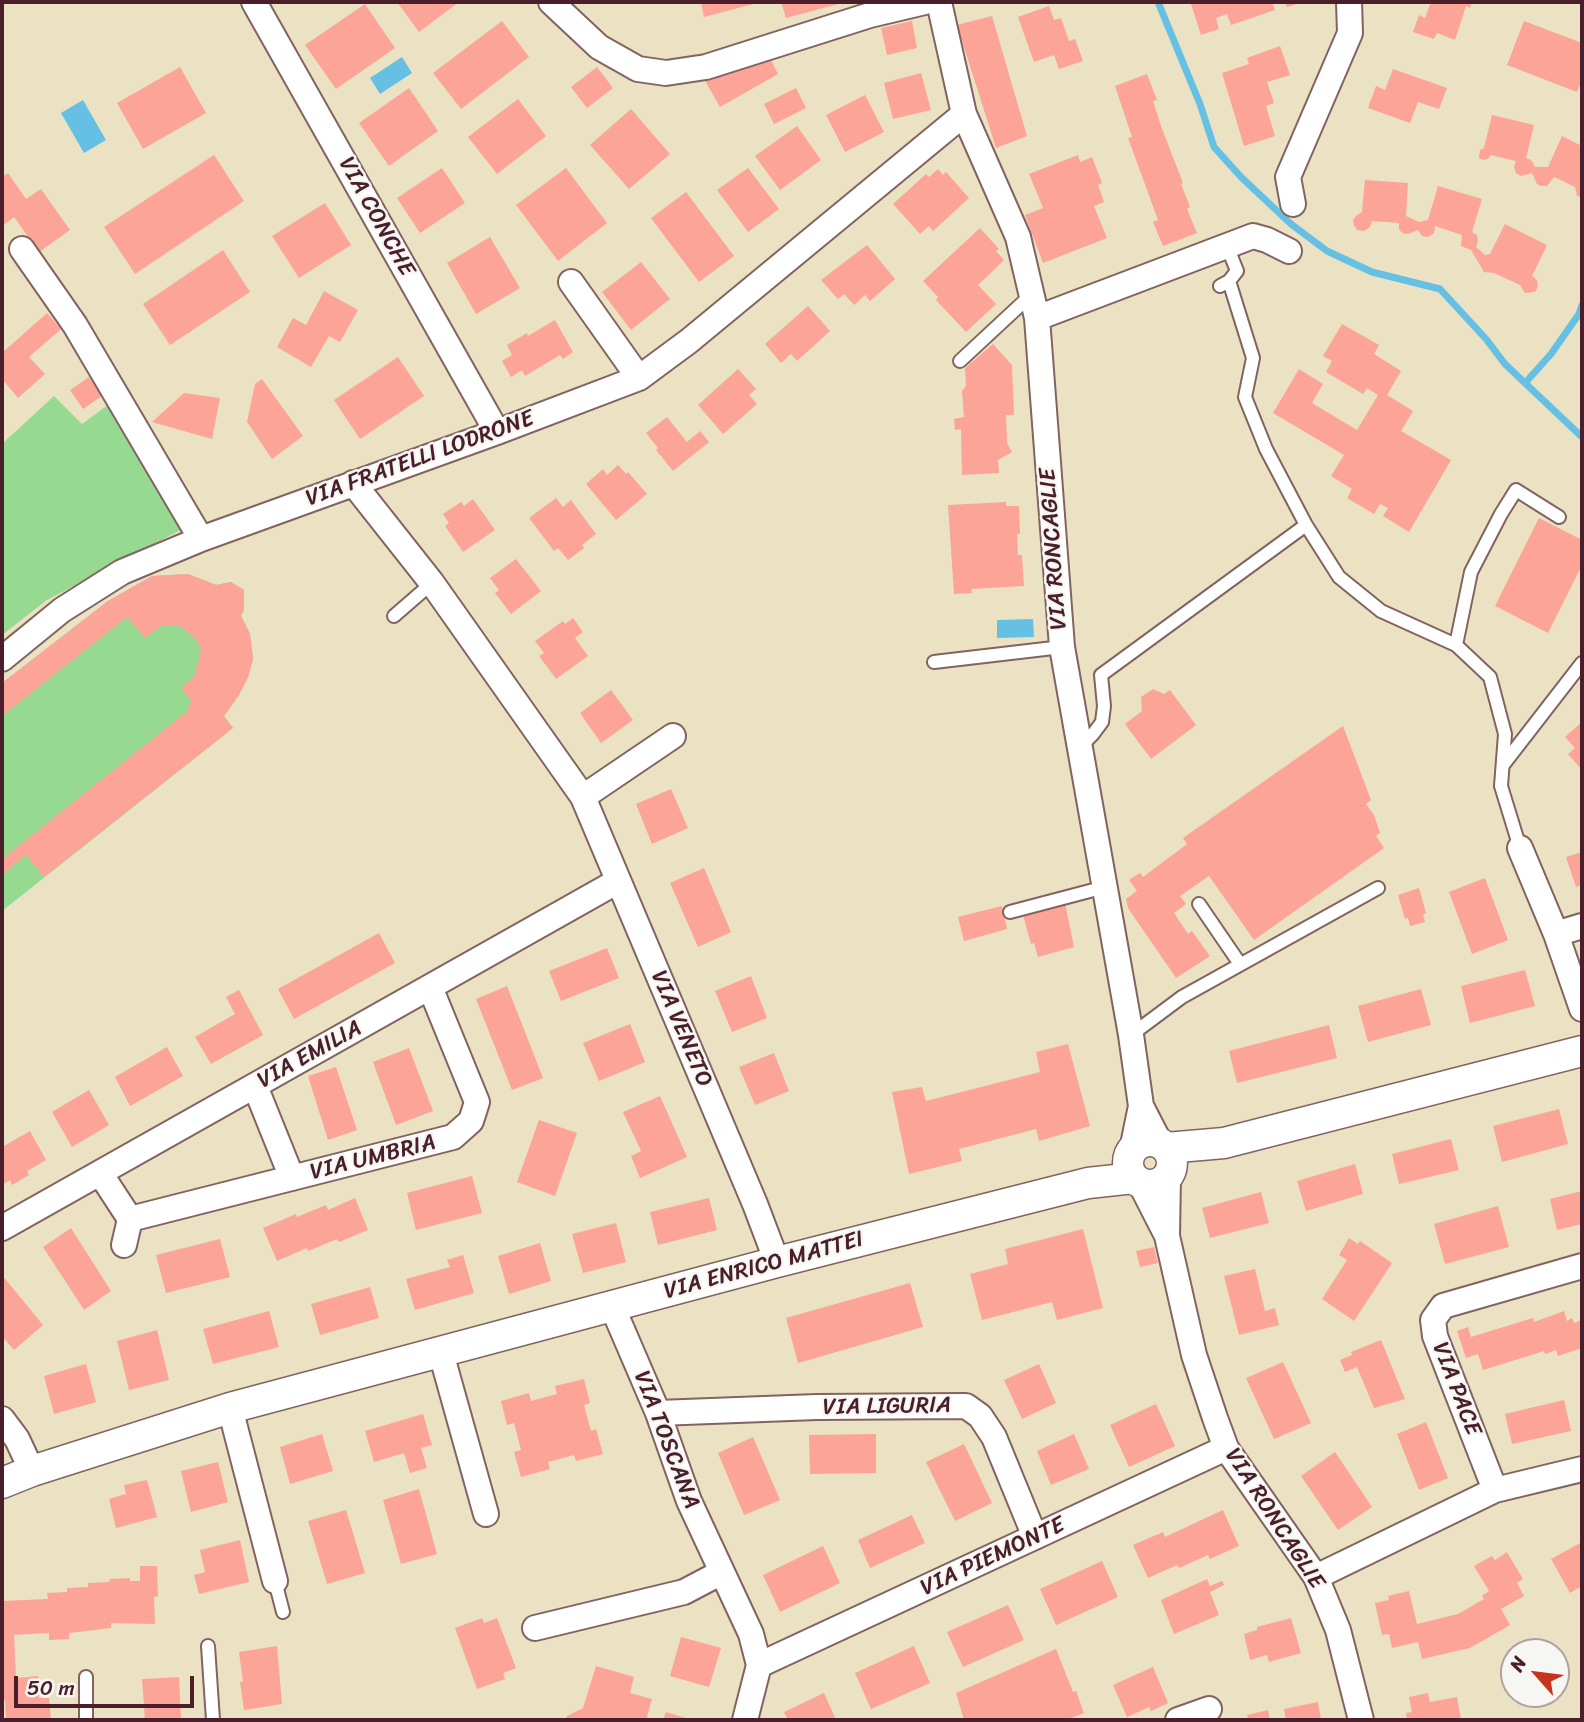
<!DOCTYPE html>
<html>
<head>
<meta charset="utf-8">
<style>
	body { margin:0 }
	#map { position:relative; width:1584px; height:1722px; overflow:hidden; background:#eae2c3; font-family:Sriracha,sans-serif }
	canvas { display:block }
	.frame { position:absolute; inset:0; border:4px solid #4a1f2b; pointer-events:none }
	.north { position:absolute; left:1500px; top:1638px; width:70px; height:70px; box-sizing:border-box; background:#f6f6f2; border:2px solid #b1a0a2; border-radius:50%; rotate:298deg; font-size:19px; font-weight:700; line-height:28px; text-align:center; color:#4a1f2b }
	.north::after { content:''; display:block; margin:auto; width:24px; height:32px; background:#c8321e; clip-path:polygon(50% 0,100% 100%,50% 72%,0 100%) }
	.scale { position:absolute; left:14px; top:1676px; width:180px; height:32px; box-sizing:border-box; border:4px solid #4a1f2b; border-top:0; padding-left:9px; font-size:21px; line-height:24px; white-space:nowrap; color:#4a1f2b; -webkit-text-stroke:5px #f6f6f2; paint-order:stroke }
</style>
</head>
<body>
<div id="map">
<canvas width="1584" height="1722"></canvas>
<div class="frame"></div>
<div class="north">N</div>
<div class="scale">50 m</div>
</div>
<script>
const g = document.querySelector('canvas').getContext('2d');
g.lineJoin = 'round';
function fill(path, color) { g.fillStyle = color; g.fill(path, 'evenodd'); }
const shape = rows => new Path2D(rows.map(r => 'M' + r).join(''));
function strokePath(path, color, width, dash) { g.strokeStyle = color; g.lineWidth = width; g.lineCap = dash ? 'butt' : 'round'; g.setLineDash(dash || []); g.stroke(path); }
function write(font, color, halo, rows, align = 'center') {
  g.font = font + ' Sriracha,sans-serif'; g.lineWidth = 5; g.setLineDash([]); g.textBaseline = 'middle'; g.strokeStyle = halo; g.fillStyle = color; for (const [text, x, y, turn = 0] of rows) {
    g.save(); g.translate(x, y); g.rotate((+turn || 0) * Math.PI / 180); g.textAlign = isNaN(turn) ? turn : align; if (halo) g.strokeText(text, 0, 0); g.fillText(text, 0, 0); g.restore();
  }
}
const green = shape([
	[54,396,82,424,112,402,186,527,47,600,2,635,2,444],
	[188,574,216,585,231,582,244,590,244,610,241,616,250,634,253,659,248,677,239,695,224,716,233,728,2,911,2,683,108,601,152,576]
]);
const water = shape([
	[402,57,412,73,380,94,370,78],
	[83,100,106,140,84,153,61,113],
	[1033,619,1034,637,997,638,997,620]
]);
const stream = shape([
	[1158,2,1200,104,1214,147,1241,177,1291,224,1327,251,1372,272,1440,289,1486,339,1505,364,1525,383],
	[1582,305,1579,314,1551,354,1525,383,1582,437]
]);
const building = shape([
	[397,2,459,2,419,32],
	[701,2,753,2,753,4,704,17],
	[781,2,842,2,842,3,786,18],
	[1199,2,1272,2,1275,10,1231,25,1227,14,1216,18,1219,29,1201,35,1191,4],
	[1285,2,1303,2,1287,7],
	[1431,2,1472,2,1470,8,1466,6,1455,40,1437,33,1434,39,1413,32,1419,15,1425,18],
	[365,4,395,48,336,89,305,45],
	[1049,6,1054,20,1061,18,1069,41,1075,39,1083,61,1059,69,1054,55,1034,62,1018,17],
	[992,16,1027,136,996,148,957,25],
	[502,21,529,57,461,109,433,73],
	[912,21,917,48,887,55,881,28],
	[1524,21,1582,43,1582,79,1577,92,1507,65],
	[1280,46,1290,75,1267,82,1274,103,1266,106,1275,136,1244,146,1222,73,1249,64,1247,58],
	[771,60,778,74,720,107,704,79],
	[180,67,206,113,143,149,117,103],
	[597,67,613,88,587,108,571,87],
	[1393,69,1447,88,1439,109,1418,102,1410,123,1368,108,1376,86,1385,90],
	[921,73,931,110,893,119,884,83],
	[1147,74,1157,100,1153,101,1161,126,1183,183,1181,184,1190,207,1187,209,1197,233,1163,246,1153,222,1158,220,1128,138,1132,137,1115,86],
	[409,88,438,131,389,166,359,123],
	[796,88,806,108,774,124,764,104],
	[865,95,884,132,845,152,826,115],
	[518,99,546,136,497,174,468,137],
	[631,109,670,154,629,189,590,145],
	[1492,115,1534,125,1526,158,1531,160,1535,167,1548,167,1562,136,1582,146,1582,197,1577,196,1575,187,1554,177,1547,186,1541,186,1537,184,1532,173,1521,176,1516,173,1514,167,1516,161,1491,155,1488,159,1483,160,1479,158,1480,150,1484,148],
	[797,126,821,160,780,190,755,156],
	[214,155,244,201,135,274,104,227],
	[1078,155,1080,162,1092,157,1102,183,1098,185,1104,202,1094,206,1107,238,1043,263,1025,215,1043,208,1029,174],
	[442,168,465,203,420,233,397,198],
	[566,168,607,223,558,261,516,205],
	[748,168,779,209,748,232,717,190],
	[938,169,943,175,946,172,969,198,933,231,929,226,920,234,893,204,926,174,929,177],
	[8,173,26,199,41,189,70,230,39,252,14,217,2,226,2,177],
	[1365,180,1408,183,1406,216,1419,222,1428,220,1438,186,1482,199,1472,232,1477,235,1478,241,1476,247,1485,255,1490,254,1505,224,1547,245,1532,276,1537,280,1538,286,1535,292,1525,293,1520,285,1494,273,1484,272,1471,250,1461,246,1462,235,1435,226,1434,233,1428,237,1422,236,1418,230,1408,234,1402,233,1399,229,1399,223,1372,221,1370,227,1364,231,1357,230,1354,225,1353,220,1357,215,1362,212],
	[686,192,734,256,699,282,651,218],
	[325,203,351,245,299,278,272,236],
	[980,228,999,249,996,251,1004,260,978,285,996,304,966,332,936,300,938,297,923,281],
	[490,237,520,288,476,314,447,263],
	[867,245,895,279,870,301,865,295,854,305,844,294,838,299,821,280],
	[223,250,250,292,170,345,143,304],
	[641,262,670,299,631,330,602,292],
	[324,291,358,310,340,342,329,336,311,367,277,347,293,318,306,325],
	[808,306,830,331,797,361,791,354,781,363,765,344],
	[47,313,61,329,29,357,45,374,18,398,2,379,2,353],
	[555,320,573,352,563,359,560,355,525,376,522,370,511,377,502,361,512,355,507,345,527,333,528,336],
	[1342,324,1379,345,1374,354,1401,371,1387,395,1413,411,1401,431,1451,460,1409,532,1383,516,1388,508,1380,504,1374,514,1347,498,1352,489,1331,476,1344,455,1273,413,1299,369,1323,384,1312,403,1357,430,1378,395,1367,388,1363,394,1326,372,1332,361,1323,356],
	[993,344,1012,365,1014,415,1006,415,1007,443,1012,452,998,460,999,473,962,475,961,429,955,430,954,419,964,417,962,391,966,386,965,368],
	[398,357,424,396,360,439,334,400],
	[738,369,756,389,749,395,757,404,723,434,698,405],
	[89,377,102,396,83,409,70,390],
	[262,379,303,436,272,459,247,422,255,384],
	[184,393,220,398,212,439,152,422],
	[667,417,687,442,700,431,709,442,673,471,656,450,658,448,646,433],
	[618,465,626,474,628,472,647,494,616,520,586,484,603,469,607,475],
	[556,498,563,507,571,500,596,534,582,545,584,548,568,560,558,548,554,551,529,518],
	[473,499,495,530,463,552,445,526,449,523,443,514,461,502,464,506],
	[1006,502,1006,506,1019,506,1020,534,1017,534,1018,555,1022,555,1024,586,971,589,972,593,954,594,948,505],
	[1539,518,1582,540,1582,565,1548,633,1495,606],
	[516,559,541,591,511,614,495,593,499,590,490,578],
	[188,574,216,585,231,582,244,590,244,610,241,616,250,634,253,659,248,677,239,695,224,716,233,728,44,877,26,855,2,875,2,859,190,709,187,706,192,702,181,688,195,675,201,649,195,638,178,625,161,626,145,638,127,617,2,716,2,683,108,601,152,576],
	[573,618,583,632,575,638,588,656,556,679,539,656,544,653,535,641,563,621,565,624],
	[1153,689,1164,694,1170,690,1196,725,1151,759,1125,724,1142,711,1141,697],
	[611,690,633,720,601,743,580,713],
	[1582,722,1582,770,1568,754,1575,748,1565,737],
	[1343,726,1371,800,1366,804,1374,815,1380,833,1376,836,1384,848,1254,940,1209,876,1180,896,1186,904,1174,913,1188,934,1192,931,1210,956,1176,978,1128,908,1126,899,1137,891,1129,880,1140,873,1143,877,1187,844,1183,838],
	[671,789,688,828,652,844,636,804],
	[1582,852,1582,885,1576,887,1566,857],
	[704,868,731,932,698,947,670,883],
	[1485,878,1508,940,1472,954,1449,892],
	[1419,888,1426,913,1423,914,1425,922,1410,926,1408,918,1405,919,1398,895],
	[1065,903,1074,947,1038,957,1034,943,1031,944,1023,915],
	[1002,906,1007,929,964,941,958,917],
	[379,933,395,963,294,1019,278,989],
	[607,948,619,978,561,1001,549,971],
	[1525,970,1535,1006,1470,1023,1461,986],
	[751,976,767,1018,732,1032,715,991],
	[507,986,543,1078,512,1090,476,999],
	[1421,989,1431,1025,1368,1042,1358,1006],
	[239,990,263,1035,211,1064,195,1037,235,1014,226,997],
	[630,1024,645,1062,599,1081,583,1043],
	[1329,1025,1337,1058,1237,1083,1229,1051],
	[1068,1044,1090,1126,1039,1141,1036,1129,959,1149,962,1161,909,1174,892,1092,922,1087,926,1101,1040,1072,1036,1052],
	[167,1047,183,1076,130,1106,115,1077],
	[409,1048,433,1111,396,1125,373,1062],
	[774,1053,789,1091,755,1105,739,1067],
	[336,1067,357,1130,328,1140,308,1076],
	[89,1090,109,1125,72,1147,52,1112],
	[660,1096,687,1157,640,1178,631,1156,641,1151,623,1112],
	[1559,1109,1568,1144,1502,1162,1493,1126],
	[539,1120,577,1133,555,1196,517,1182],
	[30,1131,46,1160,27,1171,29,1175,12,1185,10,1180,2,1185,2,1147],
	[1451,1139,1459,1170,1399,1184,1392,1154],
	[1355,1164,1363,1194,1306,1211,1297,1181],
	[472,1176,482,1213,416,1230,407,1193],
	[1582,1191,1582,1224,1557,1230,1550,1199],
	[1261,1192,1269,1223,1210,1238,1202,1208],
	[355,1198,368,1230,339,1242,337,1239,308,1251,307,1248,277,1261,263,1228,296,1214,297,1217,326,1205,328,1210],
	[709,1198,717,1230,658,1245,650,1212],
	[1498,1206,1509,1247,1445,1264,1434,1224],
	[616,1223,626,1262,583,1273,572,1234],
	[71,1228,111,1291,84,1310,43,1247],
	[1083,1229,1103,1308,1057,1320,1052,1302,982,1320,970,1274,1008,1264,1005,1249],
	[1349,1238,1358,1244,1360,1241,1392,1263,1354,1321,1322,1299,1347,1260,1339,1255],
	[220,1239,230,1277,166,1293,156,1255],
	[540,1243,551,1281,509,1294,498,1256],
	[1154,1247,1158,1263,1140,1267,1136,1251],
	[463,1255,474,1293,415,1310,406,1279,450,1267,447,1260],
	[1255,1269,1265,1311,1275,1308,1279,1325,1239,1335,1224,1276],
	[2,1275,43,1325,14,1350,2,1336],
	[910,1283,923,1327,798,1363,786,1318],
	[370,1287,379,1318,320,1335,311,1304],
	[269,1311,279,1347,213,1364,203,1329],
	[1564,1311,1567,1321,1572,1318,1574,1323,1582,1320,1582,1348,1558,1356,1556,1350,1545,1354,1544,1351,1483,1370,1478,1354,1466,1358,1457,1331,1468,1327,1471,1337,1533,1318,1534,1322],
	[157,1330,169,1380,129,1390,117,1341],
	[1381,1340,1405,1399,1374,1408,1357,1367,1345,1372,1340,1360,1352,1355,1351,1352],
	[1283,1362,1311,1423,1274,1439,1246,1378],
	[86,1364,96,1402,54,1414,44,1376],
	[1039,1364,1056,1403,1022,1419,1004,1380],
	[584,1379,590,1403,584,1405,591,1431,596,1429,603,1454,576,1461,574,1455,548,1462,550,1469,521,1477,514,1452,521,1450,514,1423,507,1425,501,1401,529,1393,531,1401,557,1394,555,1386],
	[1564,1400,1571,1431,1512,1444,1505,1414],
	[1156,1404,1175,1446,1129,1467,1110,1425],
	[423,1414,432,1445,421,1448,427,1468,410,1473,404,1453,374,1462,365,1431],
	[1426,1422,1448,1478,1419,1490,1397,1434],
	[322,1434,333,1471,290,1484,280,1447],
	[876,1434,876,1473,810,1474,809,1435],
	[1074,1434,1089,1469,1051,1485,1037,1451],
	[753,1437,780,1500,744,1515,718,1453],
	[964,1444,992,1503,955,1521,926,1462],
	[1335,1452,1372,1507,1338,1530,1301,1476],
	[218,1462,228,1502,191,1512,181,1471],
	[147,1480,157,1517,116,1528,109,1499,126,1494,124,1485],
	[419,1489,437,1554,401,1564,383,1500],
	[346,1510,365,1573,327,1584,308,1521],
	[1223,1510,1239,1546,1210,1559,1208,1555,1179,1568,1177,1565,1148,1578,1133,1545,1163,1532,1165,1537],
	[912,1515,925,1543,870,1568,858,1540],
	[240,1540,249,1582,199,1594,194,1575,205,1572,200,1550],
	[1582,1542,1582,1586,1570,1593,1551,1559],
	[823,1546,840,1583,780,1612,763,1575],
	[1507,1552,1523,1579,1517,1583,1524,1596,1501,1609,1510,1625,1470,1648,1422,1659,1418,1642,1392,1648,1389,1634,1382,1635,1375,1603,1389,1600,1388,1596,1409,1591,1417,1624,1458,1614,1484,1599,1482,1596,1489,1591,1474,1566,1492,1556,1495,1560],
	[1102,1561,1118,1597,1056,1625,1040,1589],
	[140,1566,157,1566,158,1596,154,1597,155,1624,111,1623,111,1628,69,1633,69,1639,49,1640,49,1633,14,1635,16,1678,38,1676,39,1698,49,1698,51,1720,6,1720,5,1700,2,1700,2,1601,48,1599,47,1593,67,1592,67,1588,88,1587,88,1583,109,1582,110,1579,130,1578,130,1581,140,1581],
	[1207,1579,1210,1586,1222,1581,1224,1585,1210,1592,1219,1615,1174,1634,1161,1600],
	[1008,1605,1024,1640,963,1667,947,1632],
	[482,1618,484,1623,497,1618,516,1668,503,1673,505,1679,477,1689,455,1628],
	[1291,1618,1301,1653,1269,1662,1267,1655,1250,1660,1244,1634,1257,1630,1257,1627],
	[681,1637,721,1648,709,1687,670,1676],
	[277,1646,282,1704,244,1710,240,1682,243,1682,239,1652],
	[914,1646,930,1683,871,1709,855,1673],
	[1056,1649,1073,1692,1076,1691,1084,1713,1066,1720,964,1720,956,1693],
	[596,1666,634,1677,630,1693,652,1699,646,1720,565,1720,567,1716,583,1708],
	[1153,1667,1168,1703,1151,1711,1149,1707,1127,1717,1113,1685],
	[179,1677,181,1720,145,1720,142,1679],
	[824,1693,836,1720,788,1720,784,1712],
	[1428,1693,1430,1702,1457,1697,1461,1720,1407,1720,1406,1713,1412,1712,1409,1697],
	[1318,1702,1321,1720,1286,1720,1284,1709],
	[1268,1710,1270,1720,1249,1720,1247,1715],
	[666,1712,692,1720,663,1720]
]);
const service = shape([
	[1220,286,1229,281,1237,271,1227,246],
	[960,361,1031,295],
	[1306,525,1339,577,1381,611,1456,645,1490,677,1505,734,1501,786,1520,848],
	[394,616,432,583],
	[1456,645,1471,572,1501,514,1516,490,1559,517],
	[934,662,1062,647],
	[1081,746,1093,734,1102,722,1104,706,1101,675,1306,525,1266,449,1245,397,1253,358,1229,281],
	[1503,765,1582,663],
	[1199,904,1240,964],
	[1010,912,1105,887],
	[1131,1035,1182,997,1378,888],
	[275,1581,283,1612],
	[208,1646,213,1720],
	[86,1677,86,1720]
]);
const minor = shape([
	[254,2,497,432],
	[551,2,599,47,638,69,666,73,706,67,870,15,925,2],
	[939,2,964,114,1018,237,1037,318,1062,647,1131,1035,1141,1106,1160,1143],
	[1293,204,1288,177,1350,33,1349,2],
	[22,249,75,325,201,539],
	[571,282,639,378],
	[1037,318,1253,236,1267,240,1289,251],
	[353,483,432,583,583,797,755,1204,777,1262],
	[2,659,62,610,122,572,201,539,497,432,639,378,689,341,964,114],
	[583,797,673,736],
	[1520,848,1556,934,1582,1009],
	[1556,934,1582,926],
	[255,1086,292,1178],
	[1132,1150,1141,1106],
	[100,1173,130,1219,453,1137,471,1121,477,1102,430,987],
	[1168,1176,1167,1236,1194,1355,1215,1418,1226,1448,1316,1577,1338,1630,1361,1720],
	[1140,1183,1165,1232],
	[2,1228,618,881],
	[124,1245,130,1219],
	[612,1306,658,1413,689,1501,751,1634,759,1665,745,1720],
	[441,1353,486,1514],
	[230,1408,275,1581],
	[658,1413,817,1407,966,1406,980,1416,994,1437,1035,1537],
	[2,1419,17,1439,32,1471],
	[1495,1490,1435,1336,1433,1320,1443,1306,1582,1266],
	[1316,1577,1495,1490,1582,1469],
	[535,1628,684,1592,722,1572],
	[759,1665,1226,1448],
	[1178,1720,1209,1709]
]);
const tertiary = shape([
	'1128 1163a22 22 0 1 1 44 0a22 22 0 1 1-44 0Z',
	[1166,1148,1224,1143,1582,1051],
	[2,1483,32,1471,230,1408,777,1262,1088,1183,1134,1178]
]);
const streetNames = [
	["VIA CONCHE",376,217,61],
	["VIA FRATELLI LODRONE",420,459,-20],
	["VIA RONCAGLIE",1054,549,-94],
	["VIA VENETO",681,1029,67],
	["VIA EMILIA",310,1055,-29],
	["VIA UMBRIA",373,1158,-14],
	["VIA ENRICO MATTEI",764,1266,-15],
	["VIA PACE",1456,1389,69],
	["VIA LIGURIA",887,1407,-1],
	["VIA TOSCANA",666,1440,69],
	["VIA RONCAGLIE",1274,1519,57],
	["VIA PIEMONTE",993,1557,-25]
];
fill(green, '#96d991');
fill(water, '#66c0e4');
strokePath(stream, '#66c0e4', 7);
fill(building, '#fca498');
strokePath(service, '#826360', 16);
strokePath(minor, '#826360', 28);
strokePath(tertiary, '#826360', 33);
strokePath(service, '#fff', 12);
strokePath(minor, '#fff', 24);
strokePath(tertiary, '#fff', 30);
write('23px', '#4a1f2b', '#f6f6f2', streetNames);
</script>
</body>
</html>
